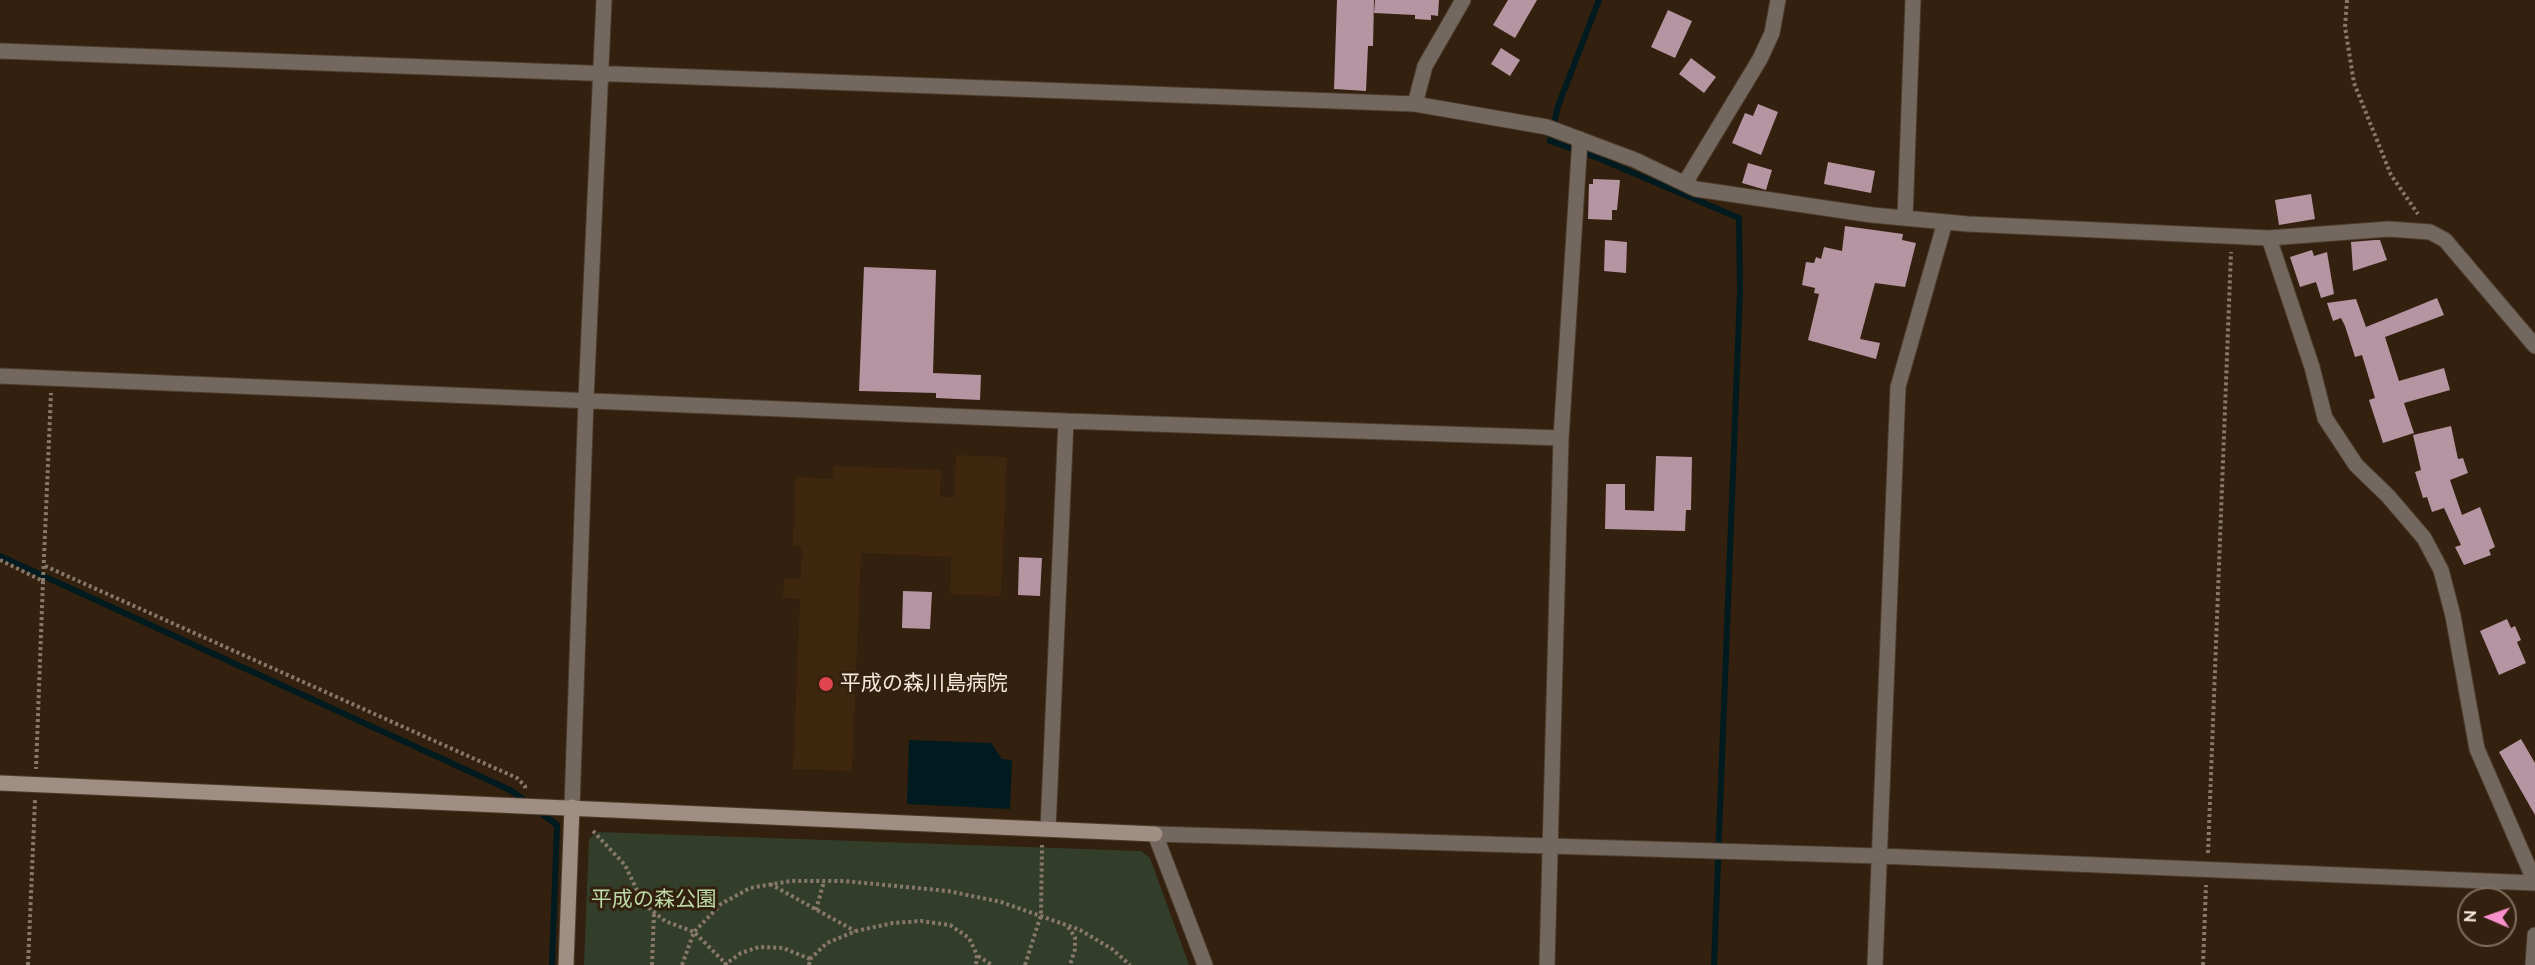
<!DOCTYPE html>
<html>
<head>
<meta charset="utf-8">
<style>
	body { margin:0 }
	#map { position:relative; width:2535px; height:965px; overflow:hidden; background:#33200e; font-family:Raleway,sans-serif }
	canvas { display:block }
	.north { position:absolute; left:2457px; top:887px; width:60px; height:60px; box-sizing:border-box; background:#33200e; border:2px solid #807060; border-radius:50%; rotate:272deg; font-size:16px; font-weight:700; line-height:24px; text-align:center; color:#f4e7dc }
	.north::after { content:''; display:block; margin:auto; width:21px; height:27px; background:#f890cc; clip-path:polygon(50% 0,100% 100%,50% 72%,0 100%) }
</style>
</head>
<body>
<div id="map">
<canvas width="2535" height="965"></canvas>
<div class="north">N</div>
</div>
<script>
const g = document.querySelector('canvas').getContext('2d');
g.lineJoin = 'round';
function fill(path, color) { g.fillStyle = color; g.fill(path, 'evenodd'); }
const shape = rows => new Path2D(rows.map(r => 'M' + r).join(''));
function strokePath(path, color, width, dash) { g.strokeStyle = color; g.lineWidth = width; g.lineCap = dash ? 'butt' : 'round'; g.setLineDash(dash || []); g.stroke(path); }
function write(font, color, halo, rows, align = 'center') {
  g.font = font + ' Raleway,"Noto Sans JP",sans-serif'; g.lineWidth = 6; g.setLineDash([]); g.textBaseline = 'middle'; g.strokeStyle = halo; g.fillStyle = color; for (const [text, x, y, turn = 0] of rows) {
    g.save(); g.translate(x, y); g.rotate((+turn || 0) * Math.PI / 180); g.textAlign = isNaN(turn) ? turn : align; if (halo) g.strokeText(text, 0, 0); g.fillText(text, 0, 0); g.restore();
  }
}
const built = shape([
	[956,455,1007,457,1001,596,950,594,951,557,861,553,852,771,793,769,800,599,783,598,784,578,801,579,802,546,793,546,795,477,833,479,834,466,941,470,940,497,954,497]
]);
const green = shape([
	[598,832,1141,851,1150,858,1189,965,584,965,589,839]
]);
const water = shape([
	[909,740,991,743,1002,759,1012,760,1010,809,907,804]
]);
const stream = shape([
	[1599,0,1558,106,1550,141,1598,158,1739,218,1740,291,1714,965],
	[0,556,510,790,527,802],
	[537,810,557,825,552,965]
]);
const building = shape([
	[1337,0,1374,0,1373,46,1368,46,1366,91,1334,89],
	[1375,0,1439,0,1438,16,1431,15,1431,20,1415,19,1415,15,1374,13],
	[1508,0,1537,0,1515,38,1493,25],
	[1668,10,1692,21,1675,58,1651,47],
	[1501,48,1520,60,1510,76,1491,64],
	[1691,58,1716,77,1704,93,1679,74],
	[1758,104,1778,112,1761,155,1732,143,1745,113,1753,116],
	[1828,162,1875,171,1871,193,1824,184],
	[1748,163,1772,170,1766,190,1742,183],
	[1593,179,1620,180,1617,210,1612,210,1612,220,1588,219,1589,184,1593,184],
	[2311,194,2315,219,2279,225,2275,200],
	[1845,226,1903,234,1902,240,1916,243,1905,287,1875,283,1860,339,1880,343,1876,359,1808,340,1819,294,1814,293,1815,288,1802,285,1806,262,1814,263,1816,257,1821,259,1824,247,1842,251],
	[1605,240,1627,242,1626,273,1604,271],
	[2375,240,2380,240,2387,260,2353,271,2351,242],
	[2312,250,2314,256,2327,252,2334,294,2321,298,2316,282,2300,287,2290,257],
	[864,267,936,270,933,373,981,375,980,400,936,398,936,393,859,391],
	[2437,298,2444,315,2385,337,2399,381,2444,368,2450,390,2404,403,2414,433,2383,443,2369,400,2375,398,2362,355,2355,357,2345,326,2341,318,2333,321,2327,303,2356,299,2366,327],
	[2451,426,2458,459,2463,458,2468,473,2450,480,2462,515,2480,507,2495,547,2489,550,2491,555,2464,565,2455,547,2461,545,2444,508,2432,512,2427,497,2423,498,2415,472,2421,470,2413,435],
	[1656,456,1692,457,1691,510,1686,510,1685,531,1605,529,1606,484,1625,484,1625,510,1654,511],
	[1019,557,1042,558,1040,596,1018,595],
	[903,591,932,592,930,629,902,628],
	[2507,619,2511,628,2515,626,2521,640,2517,642,2526,663,2499,675,2480,631],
	[2521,739,2535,763,2535,815,2499,752]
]);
const path = shape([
	[2347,0,2345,27,2354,83,2391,175,2418,214],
	[0,560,43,581,36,769],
	[45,566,517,778,525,786,525,790],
	[43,581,51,393],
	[593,831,625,865,643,903,665,921,694,932,727,965],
	[2208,853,2231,252],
	[770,884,855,931],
	[816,910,824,881],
	[1068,927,1075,937,1075,949,1070,965],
	[978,956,992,965],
	[28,965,35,800],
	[652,965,654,913],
	[682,965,694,932,721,904,750,888,791,881,844,881,948,891,1001,902,1080,930,1112,949,1130,965],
	[724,965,741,953,759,947,783,948,810,959],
	[809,965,810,959,827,943,856,931,893,923,921,921,950,925,969,938,977,955,976,965],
	[1025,965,1041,915,1042,845],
	[2203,965,2206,885]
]);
const street = shape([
	[0,51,1415,104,1547,127,1635,160,1696,189,1872,215,1968,224,2269,238,2389,229,2430,232,2445,240,2535,346],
	[1415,104,1425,66,1463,0],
	[1685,183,1760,59,1772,33,1778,0],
	[1905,218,1913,0],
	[2269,238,2312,367,2325,418,2356,465,2388,496,2424,538,2441,570,2453,616,2477,749,2535,882],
	[0,376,1066,421,1561,438],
	[572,807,586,399,604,0],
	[1048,829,1066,421],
	[1205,965,1155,834,1880,856,2535,883],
	[1547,965,1561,438,1580,139],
	[1875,965,1898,387,1945,222],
	[2533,965,2535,935]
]);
const secondary = shape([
	[0,783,1155,834],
	[566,965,572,807]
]);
const markers = [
	[826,684,8,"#e0444e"]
];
const poiNames = [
	["平成の森川島病院",840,684]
];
const parkNames = [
	["平成の森公園",654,900]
];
fill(built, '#3f260f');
fill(green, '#323e29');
fill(water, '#001b1f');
strokePath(stream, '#001b1f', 6);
fill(building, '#b595a1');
strokePath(street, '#4e3c2b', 17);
strokePath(secondary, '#4e3c2b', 17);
strokePath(path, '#887869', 4, [3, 3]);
strokePath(street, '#736860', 15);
strokePath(secondary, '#a08e82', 15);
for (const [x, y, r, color] of markers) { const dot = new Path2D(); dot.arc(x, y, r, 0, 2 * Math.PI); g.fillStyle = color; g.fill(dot); strokePath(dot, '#33200e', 2); }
write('21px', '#f4e7dc', '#33200e', poiNames, 'left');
write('21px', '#bbd9a6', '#33200e', parkNames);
</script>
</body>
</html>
